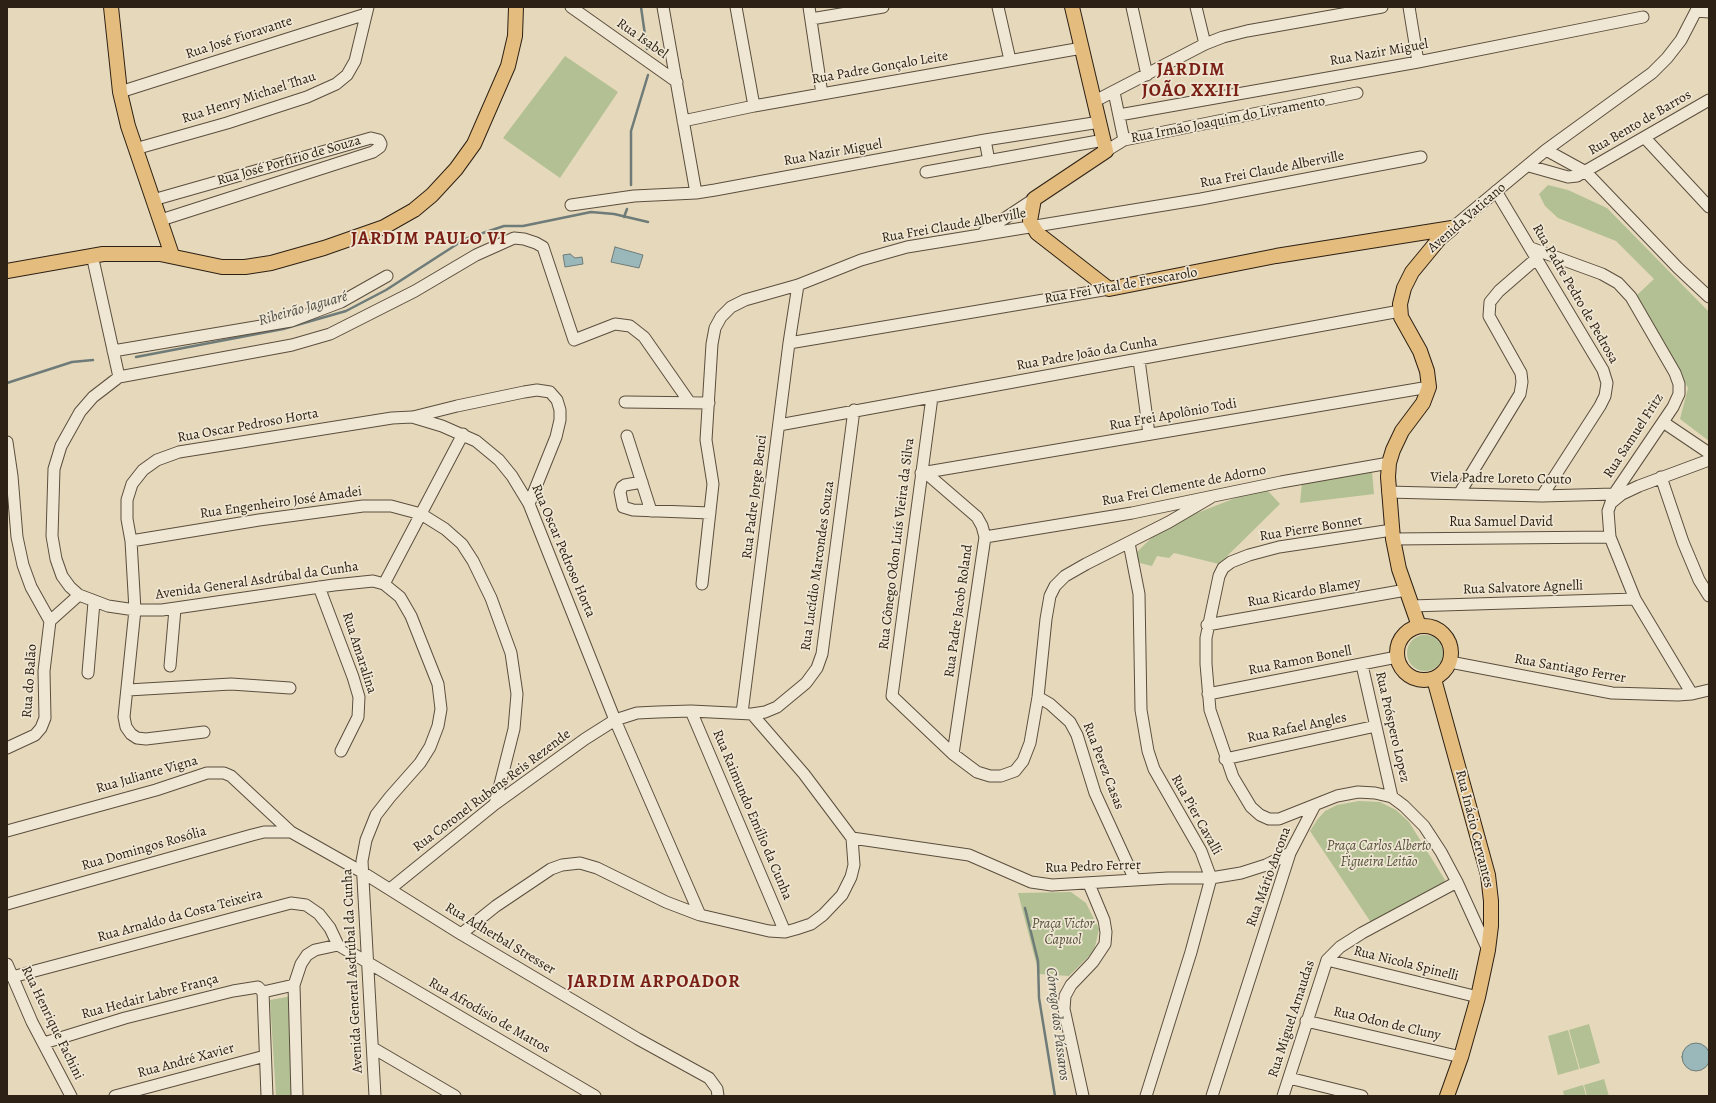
<!DOCTYPE html>
<html>
<head>
<meta charset="utf-8">
<style>
	body { margin:0 }
	#map { position:relative; width:1716px; height:1103px; overflow:hidden; background:#e6d9bb; font-family:Alegreya,serif }
	canvas { display:block }
	.frame { position:absolute; inset:0; border:8px solid #2d2014; pointer-events:none }
</style>
</head>
<body>
<div id="map">
<canvas width="1716" height="1103"></canvas>
<div class="frame"></div>
</div>
<script>
const g = document.querySelector('canvas').getContext('2d');
g.lineJoin = 'round';
function fill(path, color) { g.fillStyle = color; g.fill(path, 'evenodd'); }
const shape = rows => new Path2D(rows.map(r => 'M' + r).join(''));
function strokePath(path, color, width, dash) { g.strokeStyle = color; g.lineWidth = width; g.lineCap = dash ? 'butt' : 'round'; g.setLineDash(dash || []); g.stroke(path); }
function write(font, color, halo, rows, align = 'center') {
  g.font = font + ' Alegreya,serif'; g.lineWidth = 3.5; g.setLineDash([]); g.textBaseline = 'middle'; g.strokeStyle = halo; g.fillStyle = color; for (const [text, x, y, turn = 0] of rows) {
    g.save(); g.translate(x, y); g.rotate((+turn || 0) * Math.PI / 180); g.textAlign = isNaN(turn) ? turn : align; if (halo) g.strokeText(text, 0, 0); g.fillText(text, 0, 0); g.restore();
  }
}
const green = shape([
	[565,56,618,92,560,178,503,138],
	[1548,185,1568,190,1607,208,1709,312,1709,441,1680,419,1688,388,1637,295,1654,279,1616,241,1558,218,1545,206,1539,194],
	[1372,471,1374,494,1300,503,1302,483],
	[1268,491,1280,504,1219,564,1174,553,1169,558,1157,556,1152,566,1136,562,1137,552,1145,544,1155,535,1182,519,1248,493],
	'1407 653a18 18 0 1 1 36 0a18 18 0 1 1-36 0Z',
	[1359,801,1380,802,1396,810,1409,822,1445,880,1441,887,1372,924,1310,831,1317,820,1325,811,1337,805],
	[1071,892,1086,903,1099,929,1094,951,1069,976,1039,974,1018,893],
	[292,996,295,1096,276,1096,270,1000],
	[1589,1024,1600,1063,1580,1069,1569,1030],
	[1568,1030,1579,1069,1558,1075,1548,1036],
	[1604,1079,1609,1096,1587,1096,1584,1085],
	[1583,1085,1586,1096,1564,1096,1563,1091]
]);
const water = shape([
	[615,247,643,255,639,268,611,262,615,247],
	[570,254,575,258,582,257,583,264,565,267,563,255,570,254],
	'1682 1057a14 14 0 1 1 28 0a14 14 0 1 1-28 0Z'
]);
const stream = shape([
	[641,7,647,49],
	[631,185,631,131,648,75],
	[624,217,627,209],
	[136,357,283,329,346,311,386,290,465,239,504,226,523,226,591,212,614,214,648,222],
	[7,383,72,362,93,360],
	[1025,908,1038,961,1039,998,1055,1096]
]);
const minor = shape([
	[571,7,677,82],
	[663,7,696,193],
	[736,7,754,106],
	[809,7,822,94],
	[998,7,1010,60],
	[1132,7,1147,75],
	[1196,7,1205,44],
	[1409,7,1418,62],
	[1696,11,1709,12],
	[811,19,883,7],
	[120,92,366,14],
	[1114,92,1124,140],
	[1095,101,1205,44,1223,37,1247,31,1382,7],
	[1119,115,1418,62,1643,17],
	[683,121,754,106,1082,48],
	[1645,138,1709,207],
	[985,140,989,161],
	[135,149,227,123,307,97,336,84,347,75,355,61,368,7],
	[1546,150,1586,172,1678,268,1709,297],
	[1106,151,1124,140,1357,93],
	[1529,166,1568,177,1577,176,1709,100],
	[926,172,1104,140],
	[1496,191,1603,370,1607,383,1605,396,1600,406,1542,496],
	[153,200,371,138,379,140,381,144,380,147,373,152,161,220],
	[571,205,634,196,696,193,715,190,985,140,1100,122],
	[1452,228,1546,150,1652,73,1667,58,1681,40,1696,11],
	[984,232,1034,199],
	[1531,248,1602,274,1618,283,1631,297,1675,373,1679,384,1679,394,1673,407,1614,494,1608,511,1610,537,1635,599,1692,694],
	[92,255,119,377,93,397,80,412,61,446,54,469,52,536,56,559,62,576,70,587,79,595,108,606,135,610,162,610,334,585,373,581,384,584,400,597,411,616,438,684,441,709,438,726,430,747,420,763,390,797,376,815,366,840,362,861,375,1096],
	[789,343,1109,289],
	[113,351,291,321,341,302,387,276],
	[1139,360,1149,434],
	[119,377,292,345,330,334,415,291,476,255,514,238,524,239,536,243,543,247,574,340,615,324,630,326,644,337,690,403],
	[932,397,892,696,953,754,977,772,990,776,1001,776,1015,771,1023,761,1030,743,1038,697,1046,619,1050,596,1055,586,1065,576,1086,564,1169,522,1210,498],
	[625,402,709,403],
	[413,417,457,406,524,392,537,390,550,392,557,400,560,410,560,420,556,437,529,504],
	[1663,422,1709,453],
	[779,425,1400,311],
	[627,436,651,511],
	[7,442,12,476,17,537,23,565,31,587,50,621],
	[921,473,1429,387],
	[926,473,977,517,982,526,985,537,953,754],
	[1661,477,1683,542,1699,580,1709,596],
	[642,482,625,485,622,487,620,492,623,507,633,510,710,513],
	[1388,492,1542,496,1614,494],
	[1459,494,1520,394,1522,382,1521,373,1489,316,1490,302,1499,291,1537,258],
	[1611,503,1622,494,1639,486,1709,460],
	[1392,530,1279,547,1249,555,1231,562,1223,568,1219,576,1206,638,1206,664,1210,710,1233,777,1251,807,1260,815,1269,819,1279,819,1337,796,1358,792,1375,793,1392,797,1404,806,1424,826,1441,852,1457,882,1488,950],
	[985,537,1132,513,1281,482,1389,463],
	[1393,539,1610,537],
	[131,541,259,520,363,506,391,506,421,514,445,529,462,544,473,561,491,598,511,653,517,694,514,729,495,804],
	[1129,543,1139,594,1141,710,1148,751,1154,769,1201,851,1211,878,1191,952,1146,1096],
	[384,584,463,434],
	[702,584,713,484,706,440,712,344,715,328,721,317,731,307,745,300,798,285,861,260,907,247,1201,199,1421,157],
	[319,587,353,677,359,697,358,717,341,751],
	[1411,606,1635,599],
	[50,621,79,595],
	[1207,625,1406,590],
	[1450,662,1612,693,1678,695,1692,694,1709,690],
	[1362,665,1392,797],
	[170,666,175,609],
	[88,673,94,602],
	[128,690,231,684,290,688],
	[1208,694,1397,657],
	[1038,697,1050,704,1070,722,1077,735,1095,793,1135,880],
	[691,711,785,932],
	[742,713,789,343,798,285],
	[204,732,146,739,137,738,131,734,126,727,124,717,135,610,131,541,127,519,127,500,132,484,143,470,157,460,179,452,392,418,412,417,442,426,476,441,499,460,512,476,529,504,615,720,700,915],
	[7,748,35,735,41,728,45,718,44,671,50,621],
	[1225,759,1376,726],
	[7,831,156,790,207,773,224,773,231,776,291,832,362,872,461,934,638,1039,709,1078,717,1089,718,1096],
	[852,838,969,855,1031,882,1052,885,1168,878,1211,878,1241,873,1266,865,1290,853],
	[390,889,495,804,585,739,615,720,637,713,658,712,691,711,752,714,765,712,777,707,806,683,817,668,822,654,854,410],
	[7,904,252,835,264,832,291,832],
	[461,934,496,906,551,869,562,865,580,863,597,868,666,902,700,915,769,931,785,932,796,929,811,924,823,915,842,895,851,877,854,865,852,838,804,774,752,714],
	[1327,960,1478,997],
	[7,964,32,1022,71,1096],
	[12,977,291,903,306,905,319,914,330,928,338,945],
	[263,992,267,1096],
	[263,992,294,985],
	[1306,1021,1461,1057],
	[44,1043,125,1018,233,991,258,987,263,992],
	[373,1048,455,1096],
	[1289,1078,1362,1096],
	[115,1096,265,1056],
	[297,1096,294,985,301,964,307,955,315,950,338,945,595,1096],
	[1083,1096,1064,1009,1065,996,1071,985,1093,962,1105,944,1106,932,1104,920,1089,884],
	[1212,1096,1290,853,1315,805],
	[1283,1096,1327,960,1340,947,1362,933,1457,882]
]);
const major = shape([
	[111,7,120,92,128,126,172,255],
	[1072,7,1106,151,1034,199,1030,221,1037,233,1109,289,1276,256,1452,228],
	[7,271,103,254,160,254,222,267,245,267,271,263,324,248,384,227,414,210,432,195,456,169,474,144,508,66,515,36,516,7],
	'1397 653a27 27 0 1 1 54 0a27 27 0 1 1-54 0Z',
	[1419,626,1399,569,1393,539,1388,477,1389,463,1393,450,1402,431,1423,403,1429,387,1427,371,1420,351,1401,317,1400,304,1404,288,1412,272,1440,238,1452,228],
	[1434,679,1488,875,1491,901,1491,926,1488,950,1478,997,1461,1057,1447,1096]
]);
const streetNames = [
	["Rua José Fioravante",239,38,-18],
	["Rua Isabel",642,39,35],
	["Rua Nazir Miguel",1379,53,-10],
	["Rua Padre Gonçalo Leite",880,68,-10],
	["Rua Henry Michael Thau",249,98,-18],
	["Rua Irmão Joaquim do Livramento",1228,120,-11],
	["Rua Bento de Barros",1640,123,-30],
	["Rua Nazir Miguel",833,153,-10],
	["Rua José Porfírio de Souza",289,161,-16],
	["Rua Frei Claude Alberville",1272,170,-11],
	["Avenida Vaticano",1467,218,-41],
	["Rua Frei Claude Alberville",954,226,-10],
	["Rua Frei Vital de Frescarolo",1121,286,-10],
	["Rua Padre Pedro de Pedrosa",1575,294,60],
	["Rua Padre João da Cunha",1087,354,-10],
	["Rua Frei Apolônio Todi",1173,415,-10],
	["Rua Oscar Pedroso Horta",248,426,-10],
	["Rua Samuel Fritz",1634,436,-57],
	["Viela Padre Loreto Couto",1501,479,1],
	["Rua Frei Clemente de Adorno",1184,486,-11],
	["Rua Padre Jorge Benci",755,497,-83],
	["Rua Engenheiro José Amadei",281,503,-8],
	["Rua Samuel David",1501,523],
	["Rua Pierre Bonnet",1311,529,-9],
	["Rua Cônego Odon Luís Vieira da Silva",897,544,-83],
	["Rua Oscar Pedroso Horta",563,551,67],
	["Rua Lucídio Marcondes Souza",818,566,-82],
	["Avenida General Asdrúbal da Cunha",257,581,-8],
	["Rua Salvatore Agnelli",1523,588,-2],
	["Rua Ricardo Blamey",1304,593,-10],
	["Rua Padre Jacob Roland",959,611,-82],
	["Rua Amaralina",359,653,72],
	["Rua Ramon Bonell",1300,661,-11],
	["Rua Santiago Ferrer",1570,669,10],
	["Rua do Balão",30,681,-86],
	["Rua Próspero Lopez",1392,727,77],
	["Rua Rafael Angles",1297,728,-12],
	["Rua Perez Casas",1103,766,69],
	["Rua Juliante Vigna",147,775,-16],
	["Rua Coronel Rubens Reis Rezende",492,791,-37],
	["Rua Raimundo Emílio da Cunha",752,815,67],
	["Rua Pier Cavalli",1196,815,61],
	["Rua Inácio Cervantes",1474,829,76],
	["Rua Domingos Rosólia",144,849,-16],
	["Rua Pedro Ferrer",1093,867,-2],
	["Rua Mário Ancona",1269,877,-70],
	["Rua Arnaldo da Costa Teixeira",180,916,-15],
	["Rua Adherbal Stresser",500,939,31],
	["Rua Nicola Spinelli",1406,964,14],
	["Avenida General Asdrúbal da Cunha",353,971,-93],
	["Rua Hedair Labre França",150,997,-15],
	["Rua Afrodísio de Mattos",489,1016,30],
	["Rua Miguel Arnaudas",1292,1019,-72],
	["Rua Henrique Fachini",52,1023,64],
	["Rua Odon de Cluny",1387,1024,13],
	["Rua André Xavier",186,1061,-15]
];
const parkNames = [
	["Praça Carlos Alberto",1379,847],
	["Figueira Leitão",1379,863],
	["Praça Victor",1063,925],
	["Capuol",1063,941]
];
const waterNames = [
	["Ribeirão Jaguaré",303,309,-16],
	["Córrego dos Pássaros",1057,1024,83]
];
const districtNames = [
	["JARDIM",1191,71],
	["JOÃO XXIII",1191,92],
	["JARDIM PAULO VI",429,240],
	["JARDIM ARPOADOR",654,983]
];
fill(green, '#b2c093');
fill(water, '#9ab8ba');
strokePath(water, '#6e7b78', 1);
strokePath(stream, '#6e7b78', 2.5);
strokePath(minor, '#5b4e3e', 13);
strokePath(major, '#2d2014', 16);
strokePath(minor, '#efe6d3', 11);
strokePath(major, '#e3bc7e', 14);
write('14px', '#2d2014', '#efe6d3', streetNames);
write('italic 14px', '#55503a', '#efe6d3', parkNames);
write('italic 15px', '#4e4e46', '#efe6d3', waterNames);
g.letterSpacing = '1px';
write('bold 18px', '#7a1f14', '#efe6d3', districtNames);
g.letterSpacing = '0px';
</script>
</body>
</html>
